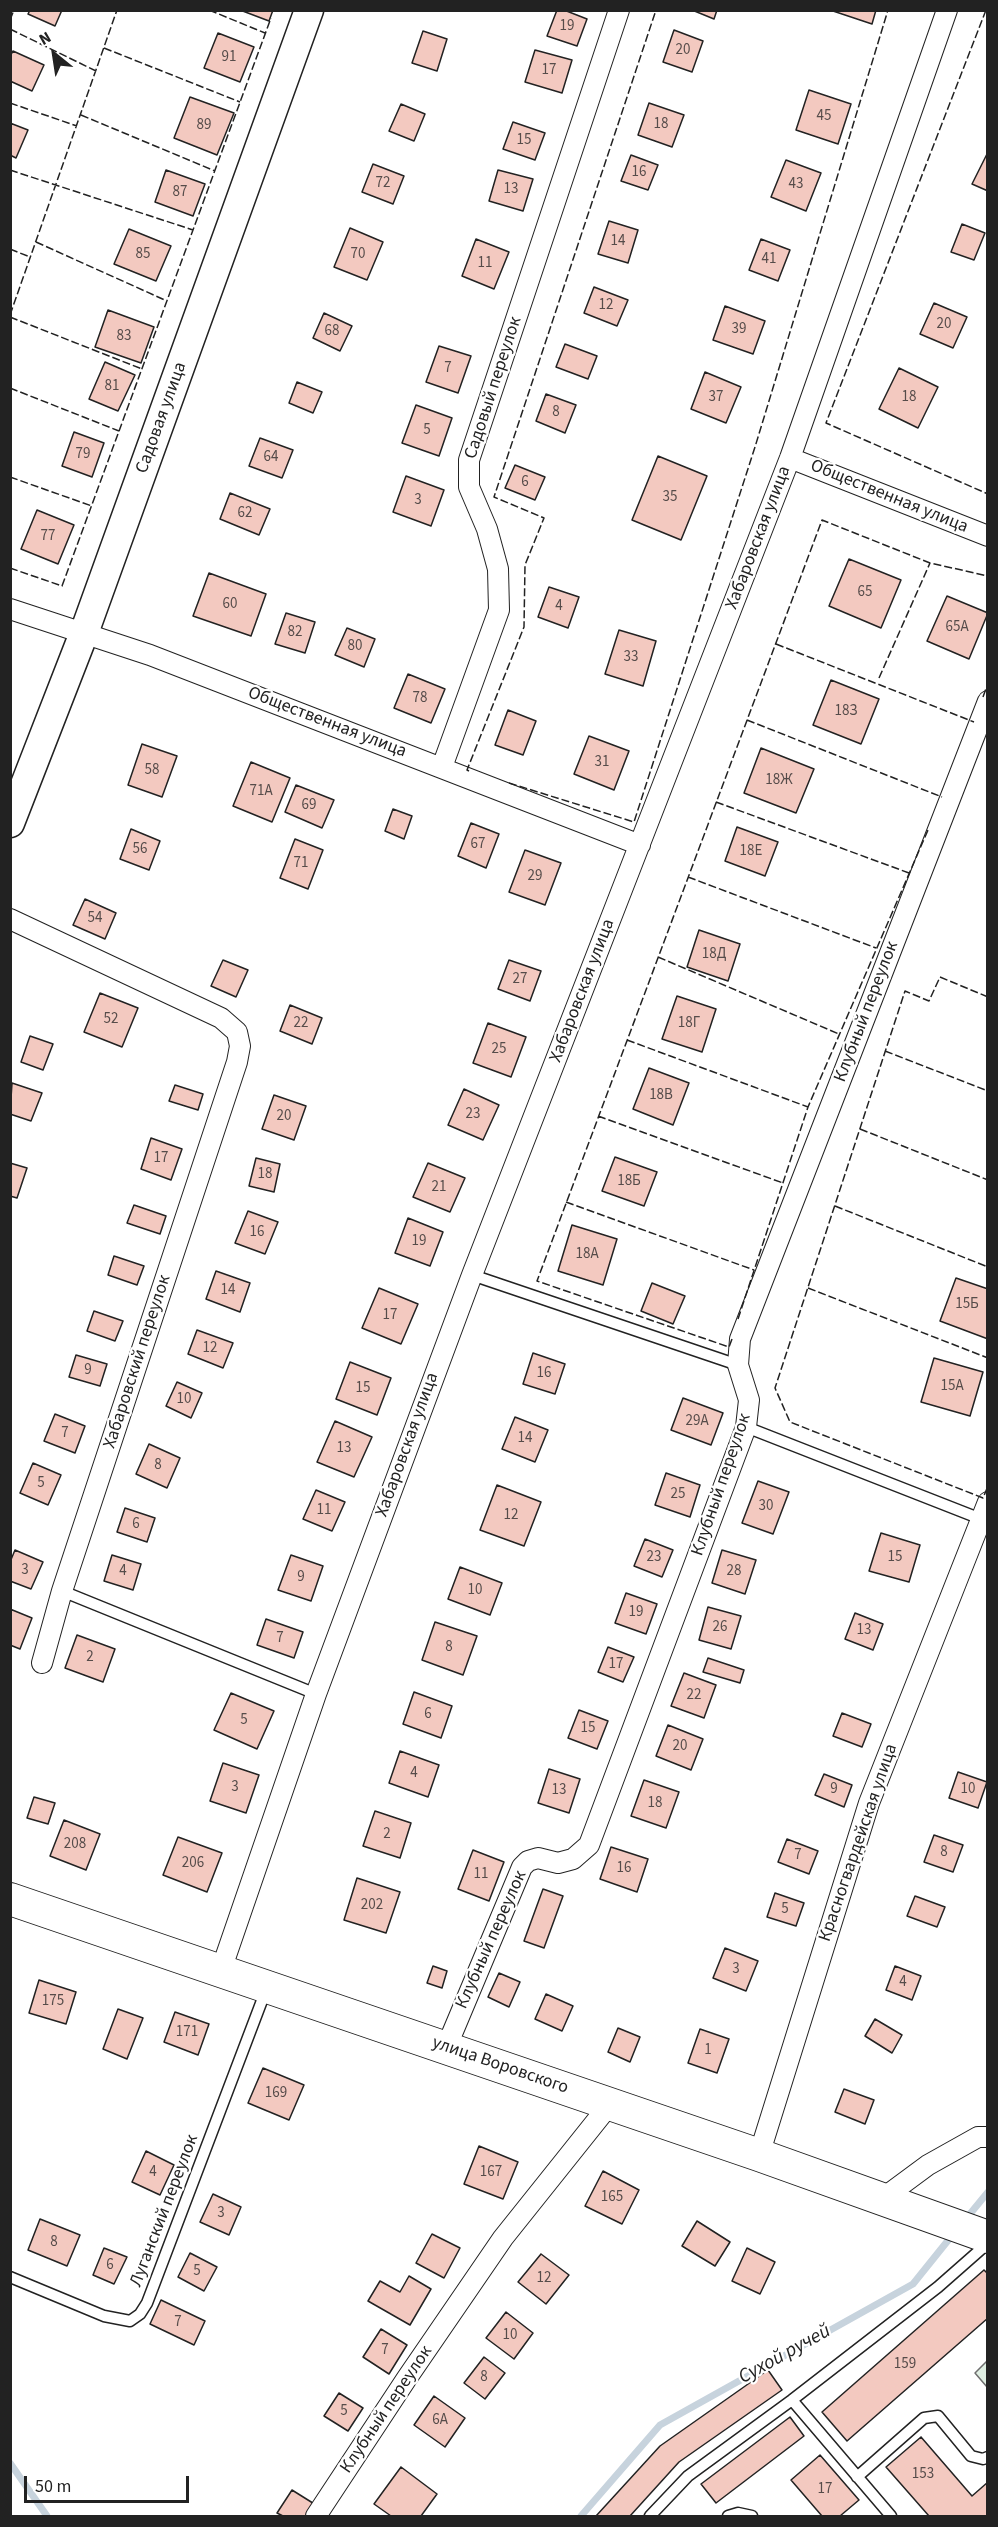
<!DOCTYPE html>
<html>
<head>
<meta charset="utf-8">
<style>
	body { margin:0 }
	#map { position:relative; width:998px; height:2527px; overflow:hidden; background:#fff; font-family:"Source Sans 3",sans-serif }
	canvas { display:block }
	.frame { position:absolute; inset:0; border:12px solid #222; pointer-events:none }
	.north { position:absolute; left:24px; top:24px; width:60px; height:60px; -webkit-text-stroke:4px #fff; paint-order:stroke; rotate:330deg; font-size:16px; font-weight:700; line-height:24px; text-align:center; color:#222 }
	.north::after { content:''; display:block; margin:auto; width:21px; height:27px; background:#222; clip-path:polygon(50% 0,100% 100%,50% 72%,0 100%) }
	.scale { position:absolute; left:24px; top:2476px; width:165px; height:27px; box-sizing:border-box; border:3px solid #222; border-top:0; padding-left:8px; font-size:18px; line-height:21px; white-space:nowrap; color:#222; -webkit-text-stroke:4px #fff; paint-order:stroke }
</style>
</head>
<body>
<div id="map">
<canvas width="998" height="2527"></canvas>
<div class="frame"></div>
<div class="north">N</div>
<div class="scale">50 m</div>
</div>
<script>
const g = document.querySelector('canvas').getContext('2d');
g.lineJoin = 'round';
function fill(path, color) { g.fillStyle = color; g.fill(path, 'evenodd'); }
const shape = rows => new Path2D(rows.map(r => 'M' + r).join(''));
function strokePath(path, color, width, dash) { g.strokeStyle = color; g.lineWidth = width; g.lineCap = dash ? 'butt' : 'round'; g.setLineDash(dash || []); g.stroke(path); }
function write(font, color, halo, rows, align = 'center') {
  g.font = font + ' "Source Sans 3",sans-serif'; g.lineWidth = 4.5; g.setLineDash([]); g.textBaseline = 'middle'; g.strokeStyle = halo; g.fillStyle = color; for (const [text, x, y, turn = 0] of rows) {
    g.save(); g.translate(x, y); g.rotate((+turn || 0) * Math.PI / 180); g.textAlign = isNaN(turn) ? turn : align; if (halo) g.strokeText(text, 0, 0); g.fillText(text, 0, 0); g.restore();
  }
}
const green = shape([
	[987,2361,987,2387,975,2373,987,2361]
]);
const stream = shape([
	[965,2220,988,2192],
	[10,2463,47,2516],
	[581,2516,660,2425,913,2284,954,2233]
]);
const building = shape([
	[30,10,62,10,55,26,28,14,30,10],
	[240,10,273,10,269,21,240,10],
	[557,10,564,10,587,19,577,46,547,36,557,10],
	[692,10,717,10,714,19,692,10],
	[830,10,876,10,872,24,830,10],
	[674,30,703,41,692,72,663,62,674,30],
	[423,31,447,39,437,71,412,63,423,31],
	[218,33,254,47,240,82,204,68,218,33],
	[535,50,572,60,562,93,525,82,535,50],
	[13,51,44,65,32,91,10,81,10,56,13,51],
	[809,90,851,104,838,144,796,130,809,90],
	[190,97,234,113,217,155,174,138,190,97],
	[649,103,684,115,672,147,638,135,649,103],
	[401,104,425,114,414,141,389,131,401,104],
	[513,122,545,133,535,160,503,149,513,122],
	[10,123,28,130,16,158,10,155,10,123],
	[988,152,988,191,972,184,988,152],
	[631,155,658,165,648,190,621,181,631,155],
	[786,160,821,173,806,211,771,197,786,160],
	[373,164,404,176,393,204,362,192,373,164],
	[166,170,205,184,193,216,155,202,166,170],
	[498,170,533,179,523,211,489,201,498,170],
	[609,221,638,230,628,263,598,254,609,221],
	[962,224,985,233,974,260,951,252,962,224],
	[350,228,383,242,367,280,334,267,350,228],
	[129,229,171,246,156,281,114,264,129,229],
	[476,239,509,252,494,289,462,276,476,239],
	[761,239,790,250,778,281,749,270,761,239],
	[594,287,628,300,617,326,584,313,594,287],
	[934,303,967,317,953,348,920,334,934,303],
	[725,306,765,321,753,354,713,340,725,306],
	[108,310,154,327,141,363,95,347,108,310],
	[324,313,352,326,340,351,313,338,324,313],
	[565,344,597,356,588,379,556,367,565,344],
	[439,346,471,356,458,393,426,382,439,346],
	[105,362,135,375,118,411,89,399,105,362],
	[899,368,938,387,918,428,879,409,899,368],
	[705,372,741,387,726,423,691,409,705,372],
	[297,382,322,392,313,413,289,403,297,382],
	[546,394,576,405,565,433,536,421,546,394],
	[416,405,452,418,439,456,402,443,416,405],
	[74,432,104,443,92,477,62,466,74,432],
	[260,438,293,450,282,478,249,466,260,438],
	[658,456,707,476,681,540,632,520,658,456],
	[515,465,545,477,535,500,505,488,515,465],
	[406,476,444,490,431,526,393,512,406,476],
	[230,493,270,509,259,535,220,519,230,493],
	[37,510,74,525,58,564,21,549,37,510],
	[849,559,901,580,881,628,829,606,849,559],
	[209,573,266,594,251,636,193,616,209,573],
	[549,587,579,597,568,628,538,617,549,587],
	[947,596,988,613,969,659,927,641,947,596],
	[286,613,315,622,305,653,275,644,286,613],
	[347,628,375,639,364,667,335,655,347,628],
	[619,630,656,641,643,686,605,674,619,630],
	[408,674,445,689,431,723,394,708,408,674],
	[831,680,879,699,861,744,813,725,831,680],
	[508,710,536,721,523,755,495,745,508,710],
	[589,736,629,751,614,790,574,774,589,736],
	[142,744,177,756,162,797,128,785,142,744],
	[761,748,814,769,796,813,744,793,761,748],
	[251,762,290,778,272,822,233,806,251,762],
	[296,785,334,800,322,828,285,812,296,785],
	[393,809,412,816,404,839,385,831,393,809],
	[471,823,499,834,486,868,458,856,471,823],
	[737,827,778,842,765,876,725,861,737,827],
	[131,829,160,841,149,870,120,859,131,829],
	[295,839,323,850,308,889,280,878,295,839],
	[525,850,561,863,545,905,509,892,525,850],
	[85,899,116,913,105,939,73,925,85,899],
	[699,930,740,944,728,981,687,967,699,930],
	[223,960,248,970,236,997,211,986,223,960],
	[509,960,541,971,530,1001,498,989,509,960],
	[100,993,138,1008,122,1047,84,1032,100,993],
	[677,996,716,1009,702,1052,662,1039,677,996],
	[290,1005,322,1018,312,1044,280,1031,290,1005],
	[488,1023,526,1037,511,1077,473,1063,488,1023],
	[30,1036,53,1044,43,1070,21,1062,30,1036],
	[649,1068,689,1083,673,1125,633,1109,649,1068],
	[12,1083,42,1093,31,1121,10,1114,12,1083],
	[175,1085,203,1094,198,1110,169,1101,175,1085],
	[464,1089,499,1105,483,1140,448,1125,464,1089],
	[274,1095,306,1106,294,1140,262,1129,274,1095],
	[151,1138,182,1149,171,1180,141,1169,151,1138],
	[615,1157,657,1172,644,1206,602,1191,615,1157],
	[256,1158,280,1164,274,1192,249,1186,256,1158],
	[10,1163,27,1168,17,1198,10,1196,10,1163],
	[428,1163,465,1178,450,1212,413,1197,428,1163],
	[134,1205,166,1216,160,1234,127,1223,134,1205],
	[248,1211,278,1222,265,1254,235,1243,248,1211],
	[408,1218,443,1232,430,1266,395,1253,408,1218],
	[572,1225,617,1239,603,1285,558,1271,572,1225],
	[114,1256,144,1266,137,1285,108,1275,114,1256],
	[216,1271,250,1283,240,1312,206,1299,216,1271],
	[956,1278,988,1289,988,1339,940,1321,956,1278],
	[652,1283,685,1296,673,1324,641,1311,652,1283],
	[379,1288,418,1304,401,1344,362,1328,379,1288],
	[94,1311,123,1321,115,1341,87,1331,94,1311],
	[197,1330,233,1343,223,1368,188,1354,197,1330],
	[533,1353,565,1364,555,1394,523,1384,533,1353],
	[76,1355,107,1364,100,1386,69,1377,76,1355],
	[934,1358,983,1372,970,1416,921,1402,934,1358],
	[350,1362,391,1378,377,1415,336,1399,350,1362],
	[177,1382,202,1393,191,1418,166,1406,177,1382],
	[683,1398,723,1413,711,1445,671,1430,683,1398],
	[55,1414,85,1426,75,1453,44,1441,55,1414],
	[515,1417,548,1430,535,1462,502,1449,515,1417],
	[335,1421,372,1437,354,1477,317,1462,335,1421],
	[149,1444,180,1458,167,1488,136,1474,149,1444],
	[33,1463,61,1475,48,1505,20,1493,33,1463],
	[666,1473,700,1485,690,1517,655,1505,666,1473],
	[758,1481,789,1492,773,1534,742,1523,758,1481],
	[497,1485,541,1502,524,1546,480,1530,497,1485],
	[316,1490,345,1502,332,1531,303,1519,316,1490],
	[125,1508,155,1518,147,1542,117,1532,125,1508],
	[881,1533,920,1545,909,1582,869,1571,881,1533],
	[645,1539,673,1550,662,1577,634,1566,645,1539],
	[15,1550,43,1562,31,1589,10,1581,10,1562,15,1550],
	[722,1550,756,1560,745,1594,712,1583,722,1550],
	[112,1555,141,1564,133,1590,104,1581,112,1555],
	[291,1555,323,1566,311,1601,278,1590,291,1555],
	[460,1567,502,1583,490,1615,448,1599,460,1567],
	[626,1593,657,1604,646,1634,615,1623,626,1593],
	[708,1607,741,1616,731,1649,699,1640,708,1607],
	[10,1609,32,1618,20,1649,10,1645,10,1609],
	[855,1613,883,1624,873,1650,845,1639,855,1613],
	[266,1619,303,1632,294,1658,257,1645,266,1619],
	[435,1622,477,1636,463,1675,422,1660,435,1622],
	[77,1635,115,1649,103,1682,65,1668,77,1635],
	[608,1647,634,1657,623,1682,598,1672,608,1647],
	[708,1658,744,1670,740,1683,703,1672,708,1658],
	[684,1673,716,1685,704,1718,671,1706,684,1673],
	[414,1692,452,1706,441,1738,403,1724,414,1692],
	[231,1693,274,1711,257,1749,214,1730,231,1693],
	[579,1710,608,1721,597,1749,568,1738,579,1710],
	[842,1713,871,1724,862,1747,833,1736,842,1713],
	[668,1725,703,1739,691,1770,656,1756,668,1725],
	[400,1751,439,1765,428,1797,389,1783,400,1751],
	[223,1763,259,1775,246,1813,210,1801,223,1763],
	[549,1769,580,1779,569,1813,538,1803,549,1769],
	[958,1772,987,1782,978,1808,949,1798,958,1772],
	[824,1774,852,1785,844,1807,815,1795,824,1774],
	[644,1780,679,1792,666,1828,631,1816,644,1780],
	[34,1797,55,1803,48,1824,27,1818,34,1797],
	[375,1811,411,1823,400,1858,363,1846,375,1811],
	[64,1820,100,1834,86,1870,50,1856,64,1820],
	[934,1835,963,1845,953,1872,924,1862,934,1835],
	[178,1837,222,1853,207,1892,163,1875,178,1837],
	[787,1839,818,1851,809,1874,778,1862,787,1839],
	[611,1847,648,1859,637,1892,600,1879,611,1847],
	[473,1850,504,1862,489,1901,458,1889,473,1850],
	[357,1878,400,1892,386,1933,344,1920,357,1878],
	[543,1889,563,1896,544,1948,524,1941,543,1889],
	[775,1893,804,1903,796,1926,767,1917,775,1893],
	[915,1896,945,1907,937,1927,907,1916,915,1896],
	[725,1948,758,1961,746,1991,713,1978,725,1948],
	[433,1966,447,1971,442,1988,427,1983,433,1966],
	[895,1966,921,1976,912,2000,886,1990,895,1966],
	[499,1973,520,1982,509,2007,488,1997,499,1973],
	[39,1980,76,1992,66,2024,29,2013,39,1980],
	[546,1994,573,2006,562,2031,535,2019,546,1994],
	[118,2009,143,2018,127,2059,103,2049,118,2009],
	[175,2012,209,2024,198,2055,164,2042,175,2012],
	[875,2019,902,2035,892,2053,865,2036,875,2019],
	[618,2028,640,2037,630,2062,608,2052,618,2028],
	[700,2029,729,2039,717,2073,688,2063,700,2029],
	[263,2068,304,2085,289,2120,248,2103,263,2068],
	[844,2089,874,2100,865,2124,835,2112,844,2089],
	[479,2146,518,2162,503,2199,464,2184,479,2146],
	[146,2151,174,2165,160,2195,132,2182,146,2151],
	[603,2171,639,2190,622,2224,585,2206,603,2171],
	[213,2194,241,2207,229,2235,200,2222,213,2194],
	[40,2219,80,2235,67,2266,28,2250,40,2219],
	[697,2221,730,2242,715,2266,682,2246,697,2221],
	[432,2234,460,2248,444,2278,416,2263,432,2234],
	[104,2248,127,2257,114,2284,93,2275,104,2248],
	[747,2248,775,2262,760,2294,732,2281,747,2248],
	[190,2253,217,2267,204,2291,178,2277,190,2253],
	[541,2254,569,2275,546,2304,518,2282,541,2254],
	[984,2270,988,2274,988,2318,847,2441,822,2412,984,2270],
	[409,2276,431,2289,410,2325,368,2301,380,2281,400,2292,409,2276],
	[161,2300,205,2321,194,2345,150,2324,161,2300],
	[506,2312,533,2333,514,2359,486,2338,506,2312],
	[381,2329,407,2345,389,2374,363,2357,381,2329],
	[484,2357,505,2373,485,2399,464,2383,484,2357],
	[768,2370,782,2390,679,2462,630,2516,596,2516,660,2446,768,2370],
	[339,2393,363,2408,348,2431,324,2416,339,2393],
	[434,2396,465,2418,445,2447,414,2425,434,2396],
	[790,2417,804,2436,716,2503,701,2484,790,2417],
	[921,2437,972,2496,988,2482,987,2516,929,2516,886,2467,921,2437],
	[820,2455,859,2500,840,2516,822,2516,791,2480,820,2455],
	[401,2467,437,2494,421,2516,391,2516,374,2504,401,2467],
	[292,2490,316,2505,308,2516,283,2516,277,2513,292,2490]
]);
const lane = shape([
	[472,1275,738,1365],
	[746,1427,981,1519],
	[62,1591,316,1694],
	[10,2277,104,2316,130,2321,140,2314,147,2303,266,1990],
	[792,2400,891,2516],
	[857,2477,924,2418,938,2416,971,2456,983,2459,988,2457],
	[650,2516,688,2476,792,2400,938,2287,988,2243],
	[728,2516,738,2513,752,2516]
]);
const street = shape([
	[790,458,988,536],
	[10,609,150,655,640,845],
	[442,767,499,610,498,569,487,529,469,487,469,460,619,10],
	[10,919,221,1018,237,1032,240,1046,237,1062,62,1591,42,1663],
	[220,1973,316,1694,472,1275,790,458,947,10],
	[446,2048,522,1867,528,1861,538,1858,558,1863,573,1859,589,1845,746,1427,749,1400,738,1365,740,1339,988,701],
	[759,2155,869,1803,988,1502],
	[882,2199,928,2165,978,2137,988,2137],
	[316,2516,407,2378,503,2238,610,2104]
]);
const secondary = shape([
	[10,823,84,633,309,10]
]);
const primary = shape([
	[10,1899,759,2155,988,2237]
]);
const fence = shape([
	[209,10,265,33],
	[986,10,826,423,988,494],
	[10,20,14,10],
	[10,29,96,71],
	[104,48,240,102],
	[10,103,77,126],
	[81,115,215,171],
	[10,170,193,230],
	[36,242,167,301],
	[10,249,30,257],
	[10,315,117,10],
	[10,317,142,369],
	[10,388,119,431],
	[10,477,92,506],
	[10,568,62,586,271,18],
	[776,644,974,722],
	[879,678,930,563],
	[983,697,988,683],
	[747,720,942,797],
	[469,771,467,770,524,627,525,565,544,518,494,497,656,10],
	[509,783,634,822,755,447,888,10],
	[716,802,909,873],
	[688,877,876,948],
	[658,957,839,1034],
	[988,997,940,977,929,1001,905,991,775,1388,790,1422,983,1498,988,1486],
	[627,1040,808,1107],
	[885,1051,988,1091],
	[598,1116,783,1183],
	[860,1129,988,1180],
	[566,1202,754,1270],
	[835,1206,988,1267],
	[808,1288,988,1358],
	[738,1319,808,1107,928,830],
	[732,1339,729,1347,537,1281,822,520,930,563,988,576]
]);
const numberNames = [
	["19",567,27],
	["20",683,51],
	["91",229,58],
	["17",549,71],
	["45",824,117],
	["18",661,125],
	["89",204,126],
	["15",524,141],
	["16",639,173],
	["72",383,184],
	["43",796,185],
	["13",511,190],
	["87",180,193],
	["14",618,242],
	["85",143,255],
	["70",358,255],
	["41",769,260],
	["11",485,264],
	["12",606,306],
	["20",944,325],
	["39",739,330],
	["68",332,332],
	["83",124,337],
	["7",448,369],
	["81",112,387],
	["37",716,398],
	["18",909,398],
	["8",556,413],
	["5",427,431],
	["79",83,455],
	["64",271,458],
	["6",525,483],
	["35",670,498],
	["3",418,501],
	["62",245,514],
	["77",48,537],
	["65",865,593],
	["60",230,605],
	["4",559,607],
	["65А",957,628],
	["82",295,633],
	["80",355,647],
	["33",631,658],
	["78",420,699],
	["18З",846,712],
	["31",602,763],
	["58",152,771],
	["18Ж",779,781],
	["71А",261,792],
	["69",309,806],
	["67",478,845],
	["56",140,850],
	["18Е",751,852],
	["71",301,864],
	["29",535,877],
	["54",95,919],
	["18Д",714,955],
	["27",520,980],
	["52",111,1020],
	["22",301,1024],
	["18Г",689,1024],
	["25",499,1050],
	["18В",661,1096],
	["23",473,1115],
	["20",284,1117],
	["17",161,1159],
	["18",265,1175],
	["18Б",629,1182],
	["21",439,1188],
	["16",257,1233],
	["19",419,1242],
	["18А",587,1255],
	["14",228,1291],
	["15Б",967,1305],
	["17",390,1316],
	["12",210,1349],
	["9",88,1371],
	["16",544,1374],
	["15А",952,1387],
	["15",363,1389],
	["10",184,1400],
	["29А",697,1422],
	["7",65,1434],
	["14",525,1439],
	["13",344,1449],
	["8",158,1466],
	["5",41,1484],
	["25",678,1495],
	["30",766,1507],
	["11",324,1511],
	["12",511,1516],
	["6",136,1525],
	["23",654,1558],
	["15",895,1558],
	["3",25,1571],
	["4",123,1572],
	["28",734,1572],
	["9",301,1578],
	["10",475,1591],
	["19",636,1613],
	["26",720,1628],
	["13",864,1631],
	["7",280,1639],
	["8",449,1648],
	["2",90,1658],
	["17",616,1665],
	["22",694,1696],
	["6",428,1715],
	["5",244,1721],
	["15",588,1729],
	["20",680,1747],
	["4",414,1774],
	["3",235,1788],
	["9",834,1790],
	["10",968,1790],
	["13",559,1791],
	["18",655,1804],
	["2",387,1835],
	["208",75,1845],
	["8",944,1853],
	["7",798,1856],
	["206",193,1864],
	["16",624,1869],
	["11",481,1875],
	["202",372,1906],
	["5",785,1910],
	["3",736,1970],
	["4",903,1983],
	["175",53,2002],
	["171",187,2033],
	["1",708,2051],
	["169",276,2094],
	["4",153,2173],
	["167",491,2173],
	["165",612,2198],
	["3",221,2214],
	["8",54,2243],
	["6",110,2266],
	["5",197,2272],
	["12",544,2279],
	["7",178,2323],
	["10",510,2336],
	["7",385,2351],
	["159",905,2365],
	["8",484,2378],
	["5",344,2412],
	["6А",440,2421],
	["153",923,2475],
	["17",825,2490]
];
const streetNames = [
	["Садовый переулок",494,388,-72],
	["Садовая улица",162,418,-70],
	["Общественная улица",889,497,22],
	["Хабаровская улица",759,538,-69],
	["Общественная улица",327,723,21],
	["Хабаровская улица",583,991,-69],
	["Клубный переулок",867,1012,-69],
	["Хабаровский переулок",138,1362,-72],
	["Хабаровская улица",408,1445,-70],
	["Клубный переулок",722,1485,-71],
	["Красногвардейская улица",859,1843,-71],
	["Клубный переулок",492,1940,-66],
	["улица Воровского",500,2066,19],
	["Луганский переулок",165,2211,-69],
	["Клубный переулок",387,2410,-56]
];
const waterNames = [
	["Сухой ручей",785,2355,-29]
];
fill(green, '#e0efe3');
strokePath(green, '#6f6f6f', 1.5);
strokePath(stream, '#c7d3dd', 7);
fill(building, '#f3c9c0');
strokePath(building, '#222', 1.5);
strokePath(lane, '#222', 13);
strokePath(street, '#222', 22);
strokePath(secondary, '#222', 31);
strokePath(primary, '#222', 34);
strokePath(lane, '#fff', 10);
strokePath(street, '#fff', 20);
strokePath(secondary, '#fff', 28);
strokePath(primary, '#fff', 32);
strokePath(fence, '#222', 1.5, [8, 3]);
write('15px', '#564c4a', null, numberNames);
write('18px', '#222', '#fff', streetNames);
write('italic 20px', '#222', '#fff', waterNames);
</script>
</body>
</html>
